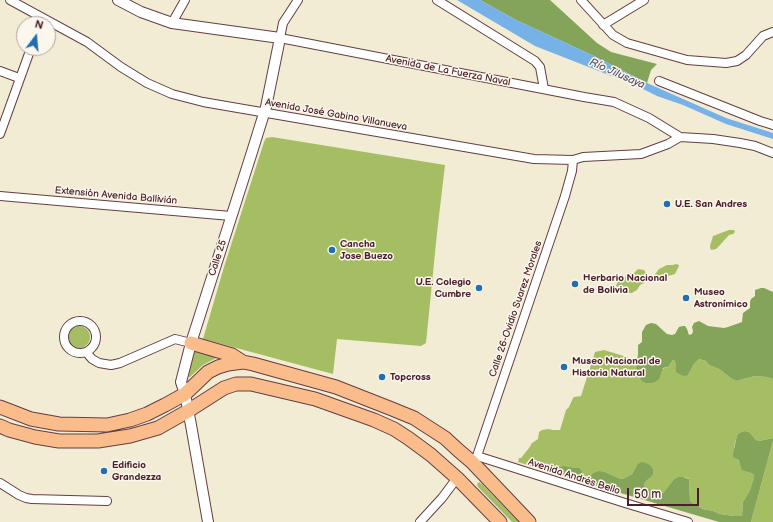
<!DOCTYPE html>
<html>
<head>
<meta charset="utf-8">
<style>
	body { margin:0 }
	#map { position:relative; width:773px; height:522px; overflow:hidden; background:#f2ecd4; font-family:"Balsamiq Sans",sans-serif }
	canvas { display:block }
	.north { position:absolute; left:16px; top:16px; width:40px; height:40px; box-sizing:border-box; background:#fbf7ec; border:1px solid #b4a19f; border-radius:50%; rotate:16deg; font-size:11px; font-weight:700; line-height:16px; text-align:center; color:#4a1f2b }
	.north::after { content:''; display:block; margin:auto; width:14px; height:18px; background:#1f6fb2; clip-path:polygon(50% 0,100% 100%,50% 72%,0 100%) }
	.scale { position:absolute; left:627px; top:488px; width:72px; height:18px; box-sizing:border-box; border:2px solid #4a1f2b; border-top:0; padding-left:5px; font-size:12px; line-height:14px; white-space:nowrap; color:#4a1f2b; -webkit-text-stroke:3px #fbf7ec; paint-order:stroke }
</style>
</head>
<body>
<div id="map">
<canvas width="773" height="522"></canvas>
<div class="north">N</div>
<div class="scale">50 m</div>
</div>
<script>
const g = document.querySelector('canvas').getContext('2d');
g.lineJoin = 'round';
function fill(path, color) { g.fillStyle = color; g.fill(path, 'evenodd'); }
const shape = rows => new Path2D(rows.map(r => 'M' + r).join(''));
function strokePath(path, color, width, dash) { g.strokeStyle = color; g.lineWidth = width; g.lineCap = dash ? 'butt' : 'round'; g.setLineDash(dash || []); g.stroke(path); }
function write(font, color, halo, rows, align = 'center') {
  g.font = font + ' "Balsamiq Sans",sans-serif'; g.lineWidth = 3; g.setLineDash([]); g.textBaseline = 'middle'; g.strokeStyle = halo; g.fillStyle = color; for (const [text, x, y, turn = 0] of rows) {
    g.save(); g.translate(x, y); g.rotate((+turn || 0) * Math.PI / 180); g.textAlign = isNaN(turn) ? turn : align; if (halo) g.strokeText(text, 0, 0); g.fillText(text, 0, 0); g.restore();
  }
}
const green = shape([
	[272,137,445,165,437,233,426,343,421,346,337,339,333,374,203,339,224,267,264,142,266,138],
	[729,230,734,230,735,232,733,234,729,235,721,244,716,249,711,250,710,246,713,236],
	[676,264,679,265,679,266,675,274,661,278,654,282,651,282,653,277,659,269,667,265,673,265],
	[638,269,644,270,648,276,648,279,644,283,640,285,637,290,632,293,627,293,624,291,622,289,618,289,616,286,618,281,620,281,630,273,634,273],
	'68 337a11 11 0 1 1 22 0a11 11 0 1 1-22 0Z',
	[195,350,218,357,203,365,190,377,187,377],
	[604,350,627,357,636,361,636,368,639,377,668,367,673,360,675,361,675,366,688,375,694,364,699,359,706,361,709,365,719,369,732,379,736,381,755,376,766,377,773,379,773,438,759,441,756,440,751,434,749,432,745,431,741,432,737,435,734,447,737,459,746,471,751,473,754,475,754,479,750,490,743,502,742,516,734,516,720,514,713,511,703,509,691,502,690,500,689,479,688,478,683,477,678,477,674,479,663,493,661,494,646,488,644,485,646,481,650,478,637,465,632,474,625,478,621,479,607,473,593,473,588,478,585,478,582,471,575,468,558,470,556,474,518,462,519,458,521,458,529,448,532,443,538,439,539,432,542,430,549,429,553,430,560,430,566,410,569,407,573,398,574,397,581,396,595,352],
	[773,441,773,522,751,522],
	[479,482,482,484,519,522,512,522,478,487,477,484]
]);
const forest = shape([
	[480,0,550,0,597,43,611,52,657,64,651,70,647,83,596,57,516,20],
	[761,288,764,288,773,292,773,379,766,377,755,376,736,381,732,379,719,369,709,365,706,361,699,359,694,364,688,375,685,376,681,375,676,372,675,361,673,360,668,367,663,368,659,379,655,382,651,383,646,383,642,381,639,377,636,368,638,354,638,345,642,342,642,332,646,325,651,323,656,324,667,334,672,335,675,334,679,327,683,326,685,326,687,329,689,335,692,334,693,331,692,327,694,323,699,321,708,326,724,328,728,327,742,322,743,313,750,308,750,302,751,299,755,296,755,290],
	[745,431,749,432,751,434,756,440,759,441,773,438,773,441,751,522,719,522,556,474,560,467,564,466,573,468,579,468,582,471,585,478,588,478,593,473,599,471,607,473,621,479,625,478,632,474,637,465,641,462,646,463,651,466,653,470,653,474,650,478,646,481,644,485,646,488,661,494,663,493,674,479,678,477,683,477,689,479,690,500,691,502,703,509,713,511,720,514,734,516,742,516,743,502,750,490,754,478,754,475,751,473,742,470,739,461,737,459,733,457,733,454,737,435,741,432]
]);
const water = shape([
	[457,0,480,0,516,20,596,57,647,83,726,118,773,133,773,139,726,124,683,105,657,96,637,86,535,46]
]);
const minor = shape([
	[10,0,87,42,121,67,147,83,172,94,203,102,534,159,573,160,583,157,641,154,668,144,680,137],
	[298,0,283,23,280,38,584,97,614,102,649,118,680,137,713,139,740,143,755,146,773,153],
	[437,0,535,61,540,67,544,89],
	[581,0,613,35,627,43,687,60,726,63,737,61,746,55,763,36,773,32],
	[172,23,185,0],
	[603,25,644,0],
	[0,71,19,78],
	[659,81,760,121,773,125],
	[0,134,31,48],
	[0,196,231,216],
	'64 337a16 16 0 1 1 32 0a16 16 0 1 1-32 0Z',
	[86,352,92,359,99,363,111,365,120,363,175,339,191,343],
	[477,456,625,503,688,522],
	[472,462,477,456,565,196,572,171,573,160],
	[0,483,19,495,26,498,32,499,107,501],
	[420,522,442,498,457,478]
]);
const tertiary = shape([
	[118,0,141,12,172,23,280,38,266,107,252,152,191,343,181,382,185,394,191,425,208,522]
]);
const primary = shape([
	[191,343,232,355,243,362],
	[0,407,31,419,59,424,107,425,130,420,147,414,165,405,185,394,208,372,218,367,228,364,243,362,253,364,336,387,392,409,414,418,445,438,458,450,472,462,529,522],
	[0,426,9,430,35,437,59,441,98,441,130,436,158,428,188,411,224,388,236,384,251,384,315,399,374,420,394,429,408,438,431,455,457,478,500,522]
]);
const markers = [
	[667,204,4,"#1f6fb2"],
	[332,250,4,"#1f6fb2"],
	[575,284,4,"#1f6fb2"],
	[479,288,4,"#1f6fb2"],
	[686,298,4,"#1f6fb2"],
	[564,367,4,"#1f6fb2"],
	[382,377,4,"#1f6fb2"],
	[104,471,4,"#1f6fb2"]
];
const streetNames = [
	["Avenida de La Fuerza Naval",448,71,11],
	["Avenida José Gabino Villanueva",336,115,10],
	["Extensión Avenida Ballivián",116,196,5],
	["Calle 25",218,258,-72],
	["Calle 26-Ovidio Suarez Morales",516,309,-71],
	["Avenida Andrés Bello",574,477,18]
];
const poiNames = [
	["U.E. San Andres",675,204],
	["Cancha",340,244],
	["Jose Buezo",340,256],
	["Herbario Nacional",583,278],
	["de Bolivia",583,290],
	["U.E. Colegio",471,282,"right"],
	["Cumbre",471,294,"right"],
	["Museo",694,292],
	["Astronímico",694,304],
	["Museo Nacional de",572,361],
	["Historia Natural",572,373],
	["Topcross",390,377],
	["Edificio",112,465],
	["Grandezza",112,477]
];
const waterNames = [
	["Río Jilusaya",617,74,24]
];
fill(green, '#a6be63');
fill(forest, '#84a559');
fill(water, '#76b1e7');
strokePath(minor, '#633e44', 10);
strokePath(tertiary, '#633e44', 12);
strokePath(primary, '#633e44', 15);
strokePath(minor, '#fff', 8);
strokePath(tertiary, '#fff', 10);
strokePath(primary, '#fabc8b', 13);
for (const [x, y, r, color] of markers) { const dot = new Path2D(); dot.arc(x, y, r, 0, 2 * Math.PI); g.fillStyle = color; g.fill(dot); strokePath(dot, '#fbf7ec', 1.5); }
write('10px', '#4a1f2b', '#fbf7ec', streetNames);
write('bold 10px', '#4a1f2b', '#fbf7ec', poiNames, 'left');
write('italic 11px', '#59526d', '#fbf7ec', waterNames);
</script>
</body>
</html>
